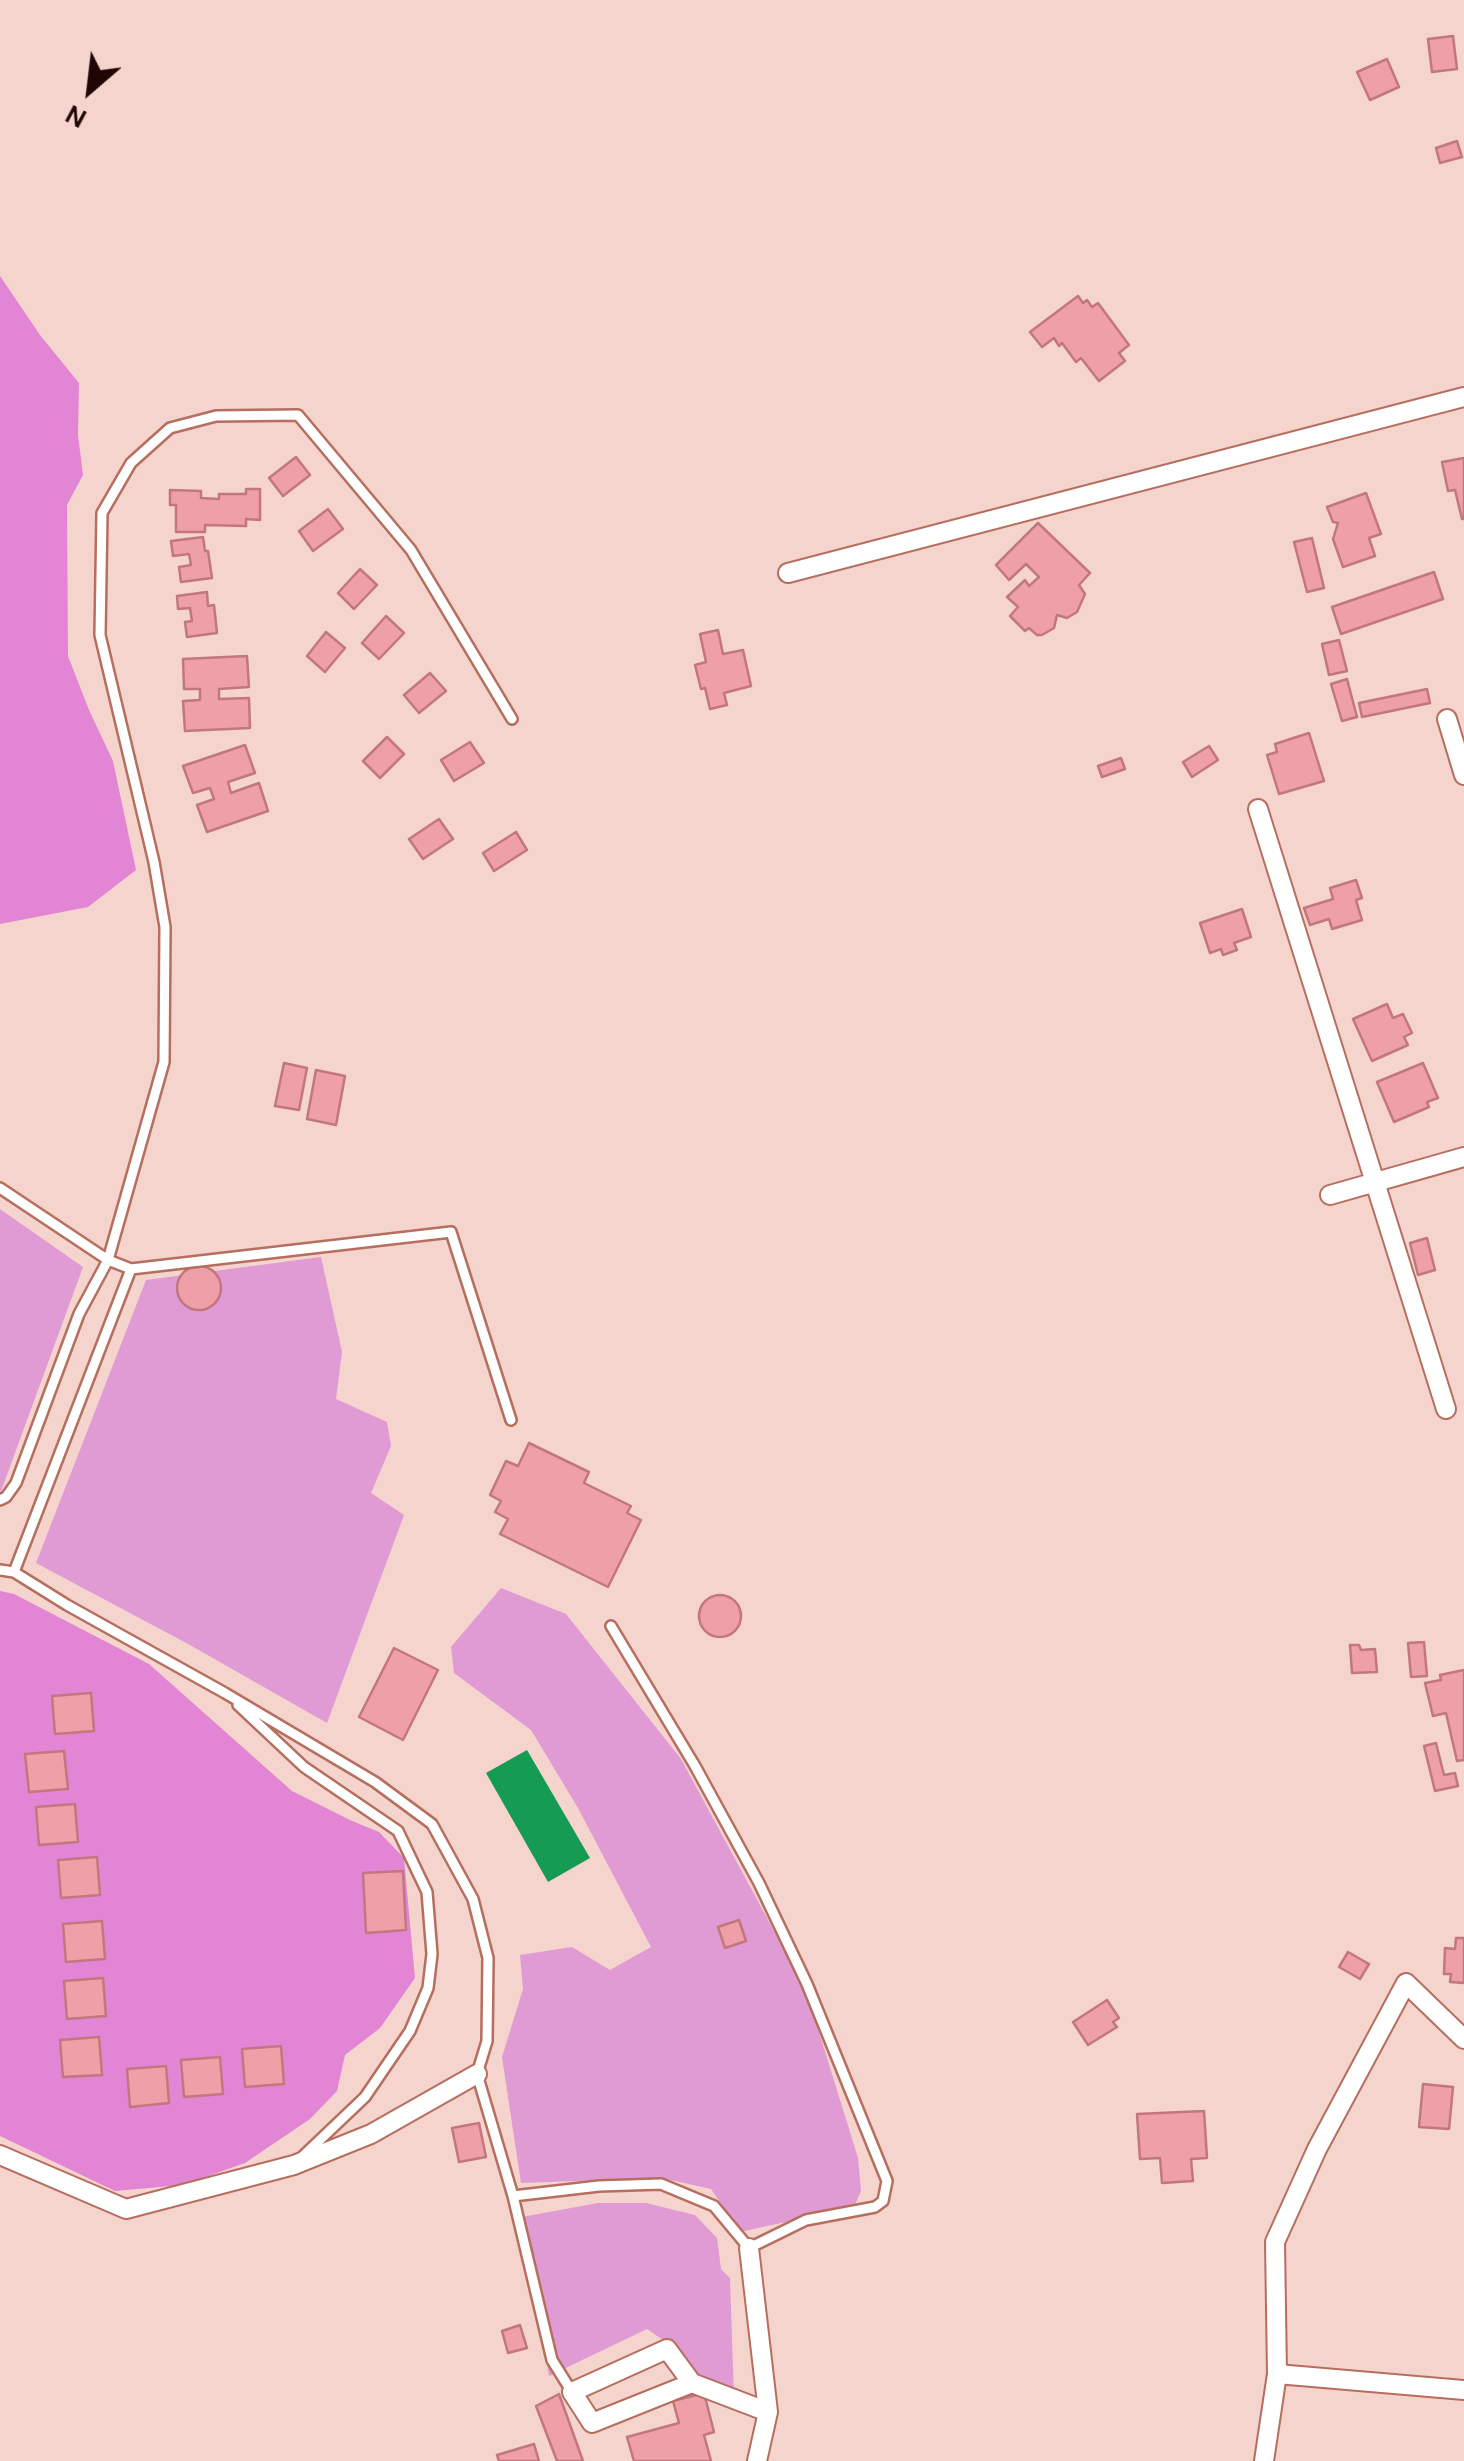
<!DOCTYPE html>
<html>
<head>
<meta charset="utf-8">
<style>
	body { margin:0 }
	#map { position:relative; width:1464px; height:2461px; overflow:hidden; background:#f5d4cd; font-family:Karla,sans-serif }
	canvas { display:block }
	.north { position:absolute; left:40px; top:40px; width:100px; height:100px; -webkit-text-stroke:8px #f5d4cd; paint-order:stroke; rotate:208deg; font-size:28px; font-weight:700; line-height:40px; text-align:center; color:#200603 }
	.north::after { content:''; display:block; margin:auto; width:35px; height:45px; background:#200603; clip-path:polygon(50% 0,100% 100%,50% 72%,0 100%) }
</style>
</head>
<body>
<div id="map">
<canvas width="1464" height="2461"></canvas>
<div class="north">N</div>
</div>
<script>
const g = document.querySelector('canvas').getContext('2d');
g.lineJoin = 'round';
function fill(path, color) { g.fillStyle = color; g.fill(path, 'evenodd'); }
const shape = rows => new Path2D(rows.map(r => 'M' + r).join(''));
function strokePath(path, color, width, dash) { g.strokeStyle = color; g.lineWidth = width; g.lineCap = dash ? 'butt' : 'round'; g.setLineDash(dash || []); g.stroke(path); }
const green = shape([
	[0,1209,83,1267,0,1494],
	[321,1257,342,1352,336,1399,387,1422,391,1446,371,1493,404,1515,327,1723,190,1645,36,1563,146,1280],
	[501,1588,566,1614,681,1759,806,1990,858,2158,861,2191,854,2207,740,2232,711,2189,662,2178,521,2183,502,2057,523,1989,520,1955,572,1947,610,1970,651,1947,578,1808,531,1730,454,1673,451,1647],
	[598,2203,646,2203,695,2215,717,2238,721,2269,730,2278,734,2399,697,2386,679,2351,647,2329,549,2376,522,2217]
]);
const forest = shape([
	[0,276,40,335,79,383,78,435,83,475,67,505,68,656,89,710,113,761,136,870,88,907,0,924],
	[0,1591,14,1594,149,1664,292,1791,350,1820,379,1832,404,1858,415,1978,380,2028,345,2055,337,2091,310,2119,245,2163,183,2185,115,2191,0,2136]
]);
const water = shape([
	[527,1750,590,1858,548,1882,486,1773]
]);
const building = shape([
	[1453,36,1457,69,1432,72,1428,39,1453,36],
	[1387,59,1399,87,1370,100,1357,72,1387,59],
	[1457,141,1462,157,1440,163,1436,148,1457,141],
	[1078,296,1083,303,1087,300,1092,307,1098,303,1129,345,1119,353,1125,361,1099,381,1081,358,1076,362,1062,343,1059,346,1054,338,1042,347,1030,332,1078,296],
	[296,457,310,475,283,496,269,478,296,457],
	[1464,458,1464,519,1462,519,1455,490,1448,491,1442,462,1464,458],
	[246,489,260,489,260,520,246,519,246,526,205,525,205,532,176,532,176,505,170,505,170,490,201,491,201,498,219,499,219,494,246,494,246,489],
	[1366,493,1381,534,1369,538,1375,556,1343,567,1333,539,1338,523,1333,522,1327,507,1366,493],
	[328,509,343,529,313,551,299,531,328,509],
	[1038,523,1090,573,1079,585,1085,594,1077,612,1067,618,1057,615,1054,628,1042,635,1037,635,1029,628,1025,631,1010,616,1018,607,1007,597,1025,580,1029,586,1039,577,1026,564,1009,580,996,565,1038,523],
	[203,537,205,551,208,551,212,578,181,582,179,567,191,565,189,554,173,556,171,541,203,537],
	[1312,538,1324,588,1307,592,1294,542,1312,538],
	[360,569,377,585,354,609,338,593,360,569],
	[1434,572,1443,599,1341,634,1332,607,1434,572],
	[207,592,208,606,214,605,217,633,187,637,185,622,192,621,190,608,178,609,177,596,207,592],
	[386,616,404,633,379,659,362,643,386,616],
	[718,630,723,654,743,650,751,686,724,693,727,705,710,709,705,688,701,689,695,665,706,662,700,634,718,630],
	[326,632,345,648,325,672,307,656,326,632],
	[1339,640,1347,671,1329,675,1322,644,1339,640],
	[247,656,249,687,219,689,219,699,249,698,250,728,185,731,183,701,200,700,200,689,184,689,183,659,247,656],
	[430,673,446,691,419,713,404,695,430,673],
	[1347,679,1357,717,1342,721,1331,684,1347,679],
	[1427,689,1430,703,1362,717,1359,703,1427,689],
	[1309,733,1324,781,1279,794,1267,755,1277,752,1275,744,1309,733],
	[387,737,404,754,380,778,363,761,387,737],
	[470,742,484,763,454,781,441,760,470,742],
	[245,745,255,773,228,782,231,793,259,783,268,811,207,832,197,805,214,799,210,788,193,793,183,766,245,745],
	[1209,746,1218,760,1192,777,1183,762,1209,746],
	[1121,758,1125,769,1102,777,1098,766,1121,758],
	[439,819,453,839,423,859,409,839,439,819],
	[516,832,527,850,494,871,483,853,516,832],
	[1356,880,1362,898,1356,900,1362,920,1332,929,1329,919,1310,925,1304,908,1333,899,1330,888,1356,880],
	[1242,909,1251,937,1234,943,1237,950,1223,955,1221,949,1210,953,1200,923,1242,909],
	[1387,1004,1393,1018,1403,1014,1412,1033,1404,1037,1408,1045,1372,1061,1353,1019,1387,1004],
	[284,1063,307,1068,299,1110,275,1106,284,1063],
	[1423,1063,1438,1098,1427,1102,1429,1107,1394,1122,1377,1082,1423,1063],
	[316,1070,345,1076,336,1125,307,1119,316,1070],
	[1427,1238,1435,1270,1418,1275,1410,1243,1427,1238],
	'177 1288a22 22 0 1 1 44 0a22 22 0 1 1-44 0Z',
	[529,1443,589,1472,584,1483,631,1506,627,1513,641,1520,608,1587,500,1534,508,1519,495,1512,501,1501,490,1495,506,1461,518,1466,529,1443],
	'699 1616a21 21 0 1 1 42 0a21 21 0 1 1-42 0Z',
	[1424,1642,1427,1676,1411,1677,1408,1643,1424,1642],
	[1350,1645,1359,1645,1361,1650,1375,1649,1377,1672,1352,1673,1350,1645],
	[394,1648,438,1670,403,1740,359,1717,394,1648],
	[1464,1670,1464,1760,1457,1761,1446,1713,1433,1716,1425,1683,1441,1680,1440,1675,1464,1670],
	[91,1693,94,1731,55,1734,52,1696,91,1693],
	[1436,1743,1444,1775,1455,1773,1458,1786,1435,1791,1424,1746,1436,1743],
	[64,1751,68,1789,29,1792,25,1754,64,1751],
	[75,1804,78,1842,39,1845,36,1807,75,1804],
	[97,1857,100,1895,61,1898,58,1860,97,1857],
	[403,1871,406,1930,366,1933,363,1873,403,1871],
	[739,1920,746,1941,725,1948,718,1927,739,1920],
	[102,1921,105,1959,66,1962,63,1924,102,1921],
	[1456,1938,1464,1938,1464,1983,1450,1982,1451,1974,1444,1974,1445,1948,1455,1949,1456,1938],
	[1348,1952,1369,1964,1360,1979,1339,1967,1348,1952],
	[103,1978,106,2016,67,2019,64,1981,103,1978],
	[1107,2000,1119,2018,1113,2022,1117,2027,1088,2045,1073,2022,1107,2000],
	[99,2037,102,2075,63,2077,60,2040,99,2037],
	[281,2046,284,2084,245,2087,242,2049,281,2046],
	[220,2057,223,2094,184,2097,181,2060,220,2057],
	[166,2066,169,2103,130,2107,127,2069,166,2066],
	[1423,2084,1453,2087,1449,2129,1419,2127,1423,2084],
	[1204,2111,1207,2158,1191,2159,1193,2181,1162,2183,1160,2158,1140,2159,1137,2114,1204,2111],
	[479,2123,486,2157,459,2162,452,2128,479,2123],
	[520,2325,527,2348,508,2353,502,2331,520,2325],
	[704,2393,714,2432,704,2435,711,2461,634,2461,627,2437,679,2423,673,2401,704,2393],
	[559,2394,583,2461,557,2461,536,2406,559,2394],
	[534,2444,539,2461,499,2461,497,2455,534,2444]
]);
const service = shape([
	[0,1188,108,1260,79,1314,16,1483,6,1497,0,1500],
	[131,1269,108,1260,164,1062,165,927,154,862,100,635,102,513,131,463,170,428,216,416,298,415,411,550,512,719],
	[0,1570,14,1572,67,1605,225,1693,375,1782,432,1824,473,1899,488,1958,487,2041,477,2074,513,2196,552,2360,572,2392],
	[14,1572,131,1269,451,1232,511,1420],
	[238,1705,304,1767,398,1831,427,1892,432,1954,428,1988,410,2031,365,2097,303,2156],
	[513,2196,599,2186,661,2184,714,2206,749,2248,806,2220,875,2207,883,2201,887,2181,807,1984,759,1883,695,1766,611,1626]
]);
const minor = shape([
	[788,573,1464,397],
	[1447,719,1464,775],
	[1258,809,1446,1409],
	[1330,1195,1464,1157],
	[0,2155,126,2209,294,2165,371,2134,477,2074],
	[749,2248,768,2412,757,2461],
	[1277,2374,1464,2390],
	[692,2383,667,2349,572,2392,592,2423,692,2383,768,2412],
	[1264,2461,1277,2374,1275,2242,1317,2149,1406,1983,1464,2039]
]);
fill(green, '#e09ad4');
fill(forest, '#e285d4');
fill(water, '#159b53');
fill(building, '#ef9fa7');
strokePath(building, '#c2777f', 2.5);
strokePath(service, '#b66e5f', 14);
strokePath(minor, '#b66e5f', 22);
strokePath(service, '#fff', 9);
strokePath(minor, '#fff', 18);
</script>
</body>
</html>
